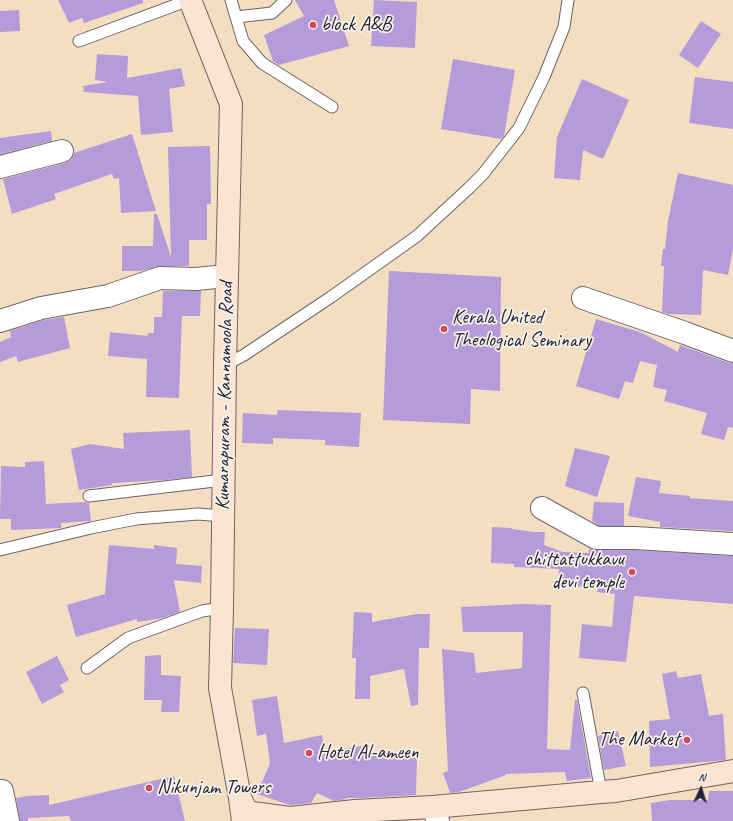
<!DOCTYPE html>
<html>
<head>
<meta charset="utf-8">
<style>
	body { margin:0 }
	#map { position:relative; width:733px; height:821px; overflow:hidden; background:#f4dec1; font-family:Caveat,sans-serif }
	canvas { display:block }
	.north { position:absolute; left:681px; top:769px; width:40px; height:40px; -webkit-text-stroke:3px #f7f3e8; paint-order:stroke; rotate:4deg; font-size:11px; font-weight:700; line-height:16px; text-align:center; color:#22223b }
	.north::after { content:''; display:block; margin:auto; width:14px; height:18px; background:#22223b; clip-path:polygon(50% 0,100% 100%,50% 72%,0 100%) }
</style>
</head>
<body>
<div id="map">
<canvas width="733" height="821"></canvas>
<div class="north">N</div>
</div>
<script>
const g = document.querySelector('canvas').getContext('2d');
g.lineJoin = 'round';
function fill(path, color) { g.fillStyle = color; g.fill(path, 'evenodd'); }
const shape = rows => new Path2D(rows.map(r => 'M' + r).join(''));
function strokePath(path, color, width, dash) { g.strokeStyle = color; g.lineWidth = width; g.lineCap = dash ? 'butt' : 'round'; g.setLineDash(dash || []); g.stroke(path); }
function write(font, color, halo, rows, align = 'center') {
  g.font = font + ' Caveat,sans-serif'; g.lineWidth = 3.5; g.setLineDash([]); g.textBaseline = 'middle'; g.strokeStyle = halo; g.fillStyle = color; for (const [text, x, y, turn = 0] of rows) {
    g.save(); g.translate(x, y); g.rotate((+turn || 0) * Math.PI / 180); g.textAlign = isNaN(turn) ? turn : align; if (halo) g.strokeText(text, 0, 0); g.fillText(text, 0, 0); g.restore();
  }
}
const building = shape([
	[58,0,143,0,143,3,84,23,82,18,69,23],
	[295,0,334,0,349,46,279,65,273,61,264,35,304,16],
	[374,0,417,2,415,48,371,46],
	[19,10,20,31,0,32,0,11],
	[701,21,721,34,698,68,679,55],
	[97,54,128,56,127,78,181,68,185,86,169,89,173,132,141,135,138,96,84,92,83,86,108,82,95,80],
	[453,59,515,70,504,136,501,139,441,129],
	[695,77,733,82,733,129,689,123],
	[582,79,629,100,603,159,583,150,580,180,554,178,557,137],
	[51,131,52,141,0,154,0,138],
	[132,134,156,211,121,213,119,178,114,179,112,174,54,194,56,199,12,214,3,179,65,163,71,160,74,153],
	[210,146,211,204,207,204,207,240,189,240,189,266,160,266,141,271,122,271,122,246,153,246,154,214,157,214,171,257,168,147],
	[678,173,733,185,733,249,728,275,703,270,701,315,669,314,662,312,664,266,661,266,663,249,665,249,668,221],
	[389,271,501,277,500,391,471,389,470,424,383,420],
	[163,291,201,291,200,316,182,316,179,398,146,397,147,359,108,356,110,332,148,336,148,333,154,333,154,317,162,317],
	[64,317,70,348,18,362,16,356,0,362,0,342,11,337,10,331,44,320],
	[596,319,640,332,678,352,680,345,729,363,733,363,733,428,728,427,724,440,701,434,707,413,664,401,667,390,653,387,657,365,640,361,633,383,625,381,619,399,576,386],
	[278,410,361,413,359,447,325,445,325,440,273,438,273,444,242,443,243,413,277,415],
	[190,430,192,477,165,480,112,483,112,485,79,490,71,449,90,444,124,449,123,433],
	[575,448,610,456,597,497,565,486],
	[44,461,46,504,85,502,89,503,91,521,61,523,61,528,11,530,11,519,0,519,1,466,25,467,25,462],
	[636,477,661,481,659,493,690,496,689,498,733,501,733,531,660,527,660,522,628,516],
	[594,502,624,503,624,526,599,526,592,521],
	[492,527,512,528,512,529,534,532,545,532,544,545,563,552,589,553,589,549,596,550,635,550,733,556,733,604,634,596,626,662,579,658,582,624,612,627,615,594,597,592,598,587,558,586,559,569,514,567,514,564,491,563],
	[109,545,154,549,154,545,177,548,176,564,202,566,201,583,174,580,180,612,163,618,137,622,137,619,76,637,67,605,105,594],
	[522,604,551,605,547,749,570,750,575,700,577,700,591,778,567,781,565,772,506,774,506,775,459,792,450,793,443,773,448,771,442,649,474,653,476,673,522,668,523,632,463,632,461,607],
	[354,612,372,613,372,622,417,614,430,614,429,648,419,648,418,705,411,706,404,669,370,676,370,699,355,699,356,658,352,658],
	[235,628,269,629,267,665,233,663],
	[161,655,161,675,181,676,179,712,161,712,162,700,144,700,145,656],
	[57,656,69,680,60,685,64,692,42,704,26,672],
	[676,671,678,678,701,674,709,716,723,714,726,760,650,767,649,721,670,719,662,674],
	[277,696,284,743,322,735,325,751,370,745,370,756,417,757,416,795,360,798,346,798,346,799,334,801,317,793,311,803,290,805,257,794,270,763,266,734,257,736,252,700],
	[618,731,626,766,604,770,598,736],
	[174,776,185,821,71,821,69,816,28,818,28,821,20,821,16,798,28,796,49,795,49,805],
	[709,791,733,791,733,821,652,821,651,803,670,800,708,800]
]);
const service = shape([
	[231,0,243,41,262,63,332,107],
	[236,17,272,13,286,0],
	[79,41,189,0],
	[225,365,244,355,331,297,417,236,469,188,483,174,519,128,544,77,564,27,568,0],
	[89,496,223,480],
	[0,550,91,528,136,519,198,514,223,516],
	[87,668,128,638,202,611,222,608],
	[583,693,601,792]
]);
const minor = shape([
	[0,167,62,151],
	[583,298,685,333,733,351],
	[0,321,41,308,108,296,160,278,196,279,226,276],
	[542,508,596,538,635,538,733,544],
	[2,791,8,821],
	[433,807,438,821]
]);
const secondary = shape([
	[190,0,231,104,225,365,222,608,220,688,240,798,243,821],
	[240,798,246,810,252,813,290,818,355,811,433,807,601,792,616,791,733,771]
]);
const markers = [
	[313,25,4,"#d1495b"],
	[444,329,4,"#d1495b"],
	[632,572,4,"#d1495b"],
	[687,740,4,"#d1495b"],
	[309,753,4,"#d1495b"],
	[149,788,4,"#d1495b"]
];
const poiNames = [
	["block A&B",321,25],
	["Kerala United",452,318],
	["Theological Seminary",452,341],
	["chittattukkavu",624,560,"right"],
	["devi temple",624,583,"right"],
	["The Market",679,740,"right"],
	["Hotel Al-ameen",317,753],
	["Nikunjam Towers",157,788]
];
const streetNames = [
	["Kumarapuram - Kannamoola Road",225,396,-89]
];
fill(building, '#b59bd9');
strokePath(service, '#6c646a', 13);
strokePath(minor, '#6c646a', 24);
strokePath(secondary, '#6c646a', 24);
strokePath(service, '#fff', 11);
strokePath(minor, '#fff', 22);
strokePath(secondary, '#fde4d0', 22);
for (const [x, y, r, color] of markers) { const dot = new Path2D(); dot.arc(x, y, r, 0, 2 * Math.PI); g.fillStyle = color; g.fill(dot); strokePath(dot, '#f7f3e8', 1.5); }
write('20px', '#22223b', '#f7f3e8', poiNames, 'left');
write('20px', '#22223b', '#f7f3e8', streetNames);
</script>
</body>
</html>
